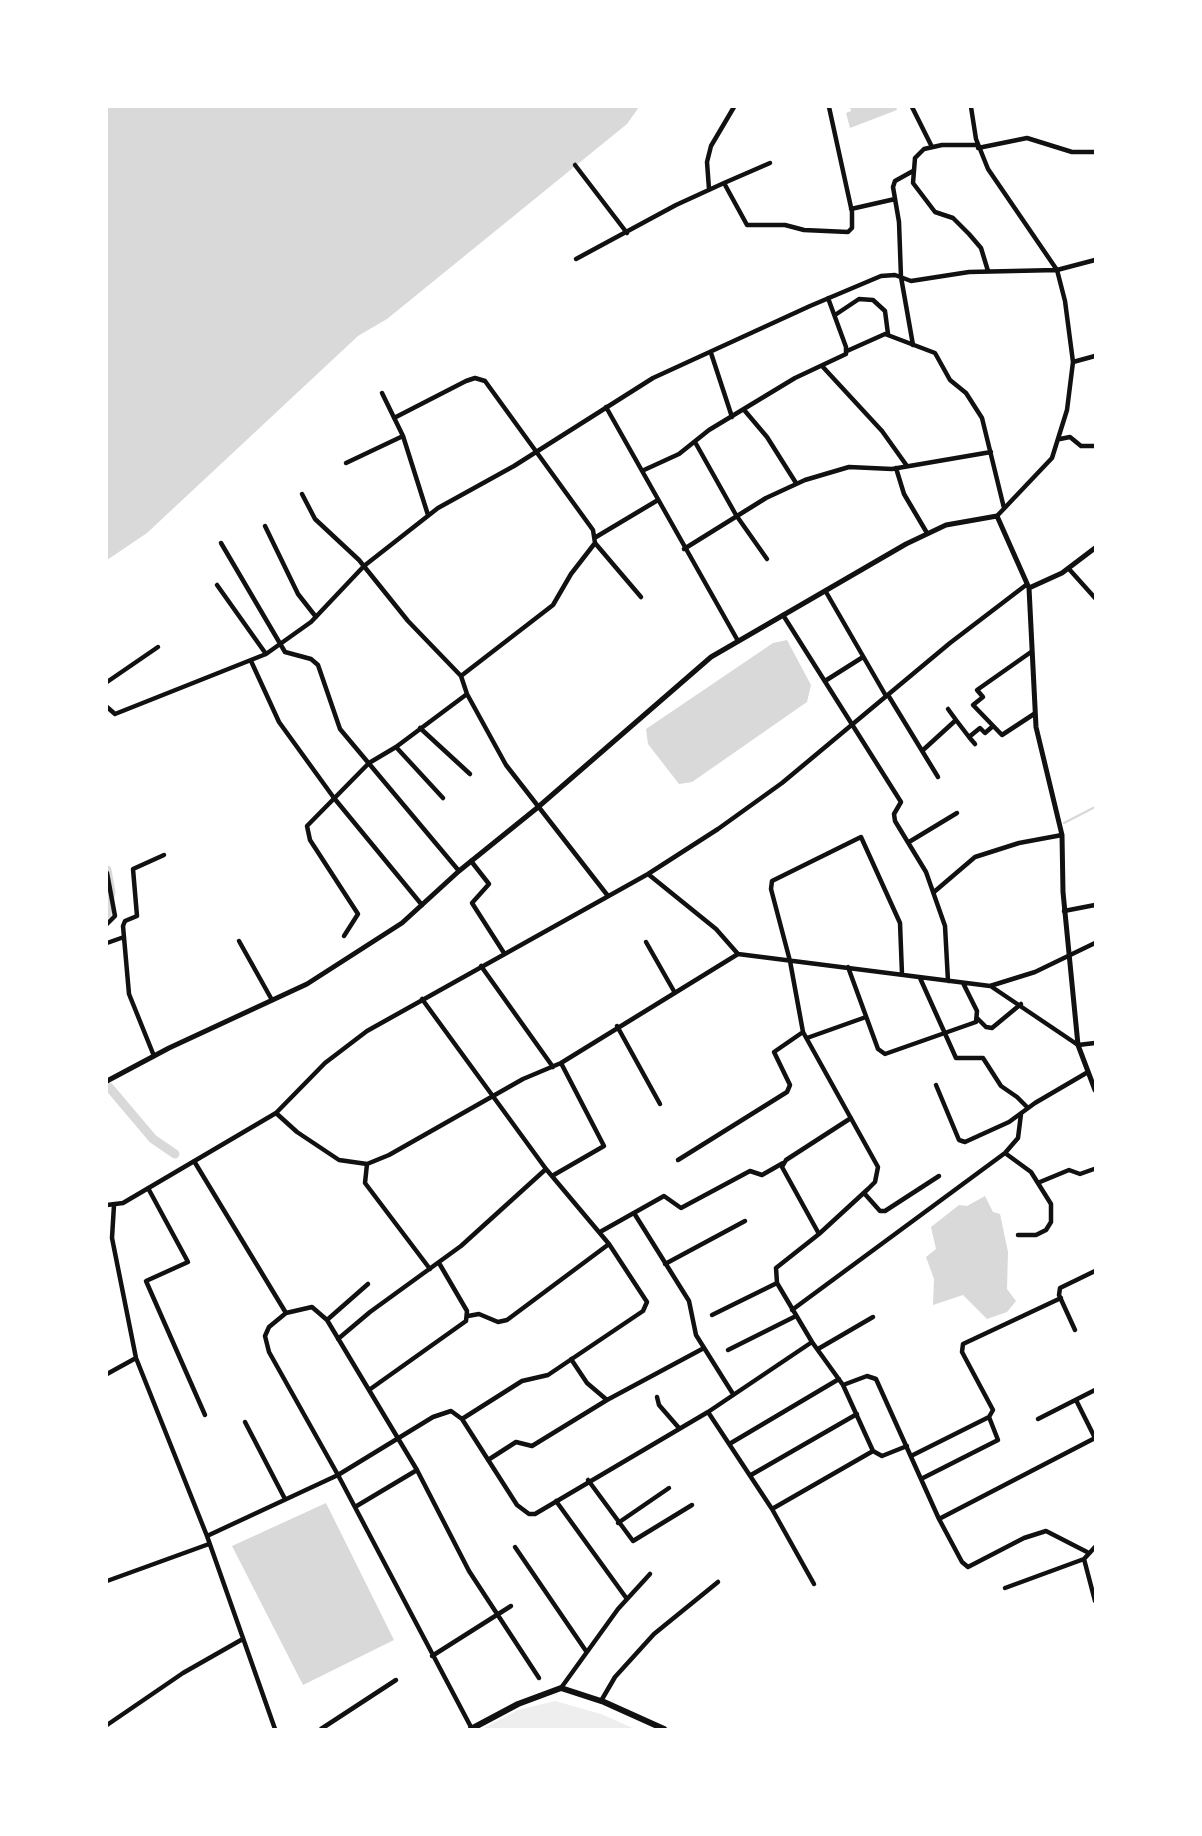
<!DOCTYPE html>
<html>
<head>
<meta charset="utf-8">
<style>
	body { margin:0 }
	#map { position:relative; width:1202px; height:1836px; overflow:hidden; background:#fff; font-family:"Source Sans 3",sans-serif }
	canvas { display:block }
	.frame { position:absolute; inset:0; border:108px solid #fff; pointer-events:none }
</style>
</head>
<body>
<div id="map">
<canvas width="1202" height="1836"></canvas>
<div class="frame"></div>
</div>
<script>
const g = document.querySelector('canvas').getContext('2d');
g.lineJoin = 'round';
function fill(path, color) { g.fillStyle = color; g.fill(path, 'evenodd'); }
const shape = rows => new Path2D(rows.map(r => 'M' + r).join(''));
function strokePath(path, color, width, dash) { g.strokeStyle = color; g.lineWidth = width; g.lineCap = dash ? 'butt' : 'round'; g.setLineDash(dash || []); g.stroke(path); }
const green = shape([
	[555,1701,601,1714,635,1729,482,1729,518,1710]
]);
const water = shape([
	[107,107,639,107,627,124,387,319,358,336,147,533,107,560],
	[850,107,896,107,897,110,850,128,846,113,851,111],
	[787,640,811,685,807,702,692,782,679,784,648,744,646,729,773,643],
	[985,1196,993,1212,1000,1214,1008,1252,1007,1289,1016,1301,1007,1312,987,1319,963,1295,933,1305,934,1279,926,1257,936,1249,931,1227,959,1205,967,1206],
	[326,1503,394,1640,303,1685,232,1546]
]);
const stream = shape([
	[1064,823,1095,807]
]);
const canal = shape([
	[107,870,111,892,107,914],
	[109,1087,153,1139,175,1154]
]);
const minor = shape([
	[912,107,932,147],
	[971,107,976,139,988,169,1057,270,1065,301,1073,362,1067,410,1052,458,997,516],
	[978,145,942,145,924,149,915,158,913,183,935,212,953,218,969,234,981,248,988,271],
	[978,148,1027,138,1072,152,1095,152],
	[575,165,627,233],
	[913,171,895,181,893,187,899,222,901,277,913,345],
	[724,183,770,163],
	[709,189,707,162,711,146,734,107],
	[851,209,895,199],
	[576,259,676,205,724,183,747,225,785,225,804,230,848,232,852,228,852,212,829,107],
	[835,315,859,299,873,300,885,311,888,334],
	[847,351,885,334,935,353,950,380,966,393,982,418,1004,508],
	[711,353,732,417],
	[1073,362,1095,356],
	[822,366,882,431,907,466],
	[382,393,403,436,428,515],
	[606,407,738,641],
	[745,411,767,437,796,483],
	[394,418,466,381,475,378,485,381,593,530,595,543,641,597],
	[1060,439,1070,437,1081,446,1095,446],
	[695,442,736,515,767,559],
	[346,463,403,436],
	[896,468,904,494,927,533],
	[644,470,679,454,709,430,795,378,846,354,846,347,828,298],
	[302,494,315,519,359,560,408,621,461,676,467,694,506,765,608,896],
	[265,526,298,594,316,617],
	[596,537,658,500],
	[221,543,285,652,311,659,318,665,340,729,459,871],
	[684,549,766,498,805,480,849,467,892,469,991,452],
	[1069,569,1095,598],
	[217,585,266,654],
	[826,592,886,696],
	[783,615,901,802,894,814,895,821,926,872,945,926,948,981],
	[1031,652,977,690,983,697,973,705,1002,735,1034,714],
	[251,661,279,722,334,798,422,905],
	[461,676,553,605,571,574,595,543],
	[825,681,863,657],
	[107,682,158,647],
	[888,695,938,777],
	[107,707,115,714,266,654,311,622,364,566,438,508,514,466,653,378,810,306,881,276,895,275,911,281,969,272,1057,270,1095,260],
	[948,709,956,720],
	[420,728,470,774],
	[969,737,975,744],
	[396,747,443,798],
	[922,751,956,720,969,737,980,728,985,733,993,726],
	[909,842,957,813],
	[471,861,489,884,472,903,504,953],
	[107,873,115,916,107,924],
	[648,874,716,929,738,954],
	[934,892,975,857,1019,843,1062,835],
	[1064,911,1095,905],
	[344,936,358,914,310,840,307,826,369,763,396,747,467,694],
	[239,941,272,1000],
	[646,942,675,993],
	[107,943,124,937],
	[481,966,553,1067],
	[848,967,878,1049,885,1054,976,1022,977,1011,963,983],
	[920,978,956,1058,983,1058,1001,1086,1017,1097,1028,1108],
	[992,987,1078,1045,1095,1043],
	[422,999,546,1169,609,1244],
	[978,1019,986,1027,992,1028,1021,1004],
	[617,1026,660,1104],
	[807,1038,866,1017],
	[154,1056,129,994,123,926,125,921,137,916,133,869,164,855],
	[936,1085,959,1140,965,1142,1009,1122,1035,1103,1088,1072],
	[276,1113,297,1132,339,1160,367,1164,389,1155,523,1079,561,1063,738,954,990,986,1035,972,1095,943],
	[1005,1153,1031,1172,1051,1204,1051,1222,1046,1230,1036,1235,1018,1235],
	[678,1160,787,1092,790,1085,774,1052,803,1032],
	[194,1161,286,1313,269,1327,265,1336,269,1352,338,1475,472,1729],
	[367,1164,365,1183,430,1269],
	[552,1176,604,1146,561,1063],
	[1040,1182,1069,1170,1080,1174,1094,1169],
	[148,1188,188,1262,146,1281,205,1415],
	[864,1193,880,1211,885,1211,939,1176],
	[107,1205,123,1203,276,1113,325,1063,367,1031,648,874,718,829,782,783,950,643,1026,585],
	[114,1205,112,1238,136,1358,207,1536,275,1729],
	[634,1213,689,1301,696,1335,733,1394],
	[600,1232,664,1196,681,1208,750,1171,762,1175,783,1163],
	[819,1234,782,1167,786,1160,851,1118],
	[665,1264,745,1221],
	[792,1310,1005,1153,1018,1138,1021,1114],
	[286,1313,312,1307,327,1320,417,1470,469,1571,539,1678],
	[712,1315,777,1283],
	[327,1320,368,1284],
	[1075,1330,1059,1295,1060,1288,1095,1271],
	[338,1339,370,1312,461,1246,546,1169],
	[812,1342,843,1385,867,1376,876,1379,939,1519,1095,1438],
	[818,1349,873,1317],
	[728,1350,796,1316],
	[571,1359,587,1383,607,1400],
	[107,1374,136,1358],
	[369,1390,466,1321,467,1311,439,1263],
	[657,1397,659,1405,679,1428],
	[1076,1400,1095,1438],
	[708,1412,772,1509,873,1451,843,1385],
	[462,1419,522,1381,548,1375,643,1311,647,1302,609,1244,507,1320,498,1322,479,1314,468,1316],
	[1038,1419,1095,1390],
	[245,1422,285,1499],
	[731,1443,839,1379],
	[873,1451,882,1456,907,1446],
	[911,1456,989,1417],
	[488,1460,516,1442,532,1446,607,1400,704,1348],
	[751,1475,857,1414],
	[921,1479,998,1440,989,1417,993,1410,962,1352,963,1344,1061,1298],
	[588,1480,633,1541,692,1505],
	[556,1501,627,1599],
	[355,1507,417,1470],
	[772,1509,814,1584],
	[939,1519,962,1562,968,1567,1024,1538,1046,1531,1087,1552],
	[618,1523,669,1488],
	[207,1536,338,1475,433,1417,451,1411,462,1419,517,1505,529,1514,535,1514,708,1412,812,1342,777,1283,776,1268,819,1234,868,1189,875,1182,878,1167,803,1032,790,961,771,889,772,881,861,837,900,923,902,974],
	[515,1547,586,1651],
	[1095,1547,1084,1559,1095,1601],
	[107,1581,209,1544],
	[1005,1588,1084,1559],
	[432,1656,511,1606],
	[561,1688,618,1609,650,1574],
	[601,1701,615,1677,654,1634,718,1582],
	[107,1725,183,1673,241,1640],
	[321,1729,396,1680]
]);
const tertiary = shape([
	[1029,588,1036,727,1062,835,1063,892,1078,1045,1095,1090],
	[107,1081,169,1048,307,984,402,923,459,871,537,808,711,657,906,544,946,525,997,516,1029,588,1062,573,1095,548]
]);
const primary = shape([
	[471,1729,518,1704,561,1688,604,1702,664,1729]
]);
fill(green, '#eee');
fill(water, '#d9d9d9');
strokePath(stream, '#d9d9d9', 2.5);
strokePath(canal, '#d9d9d9', 9);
strokePath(minor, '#111', 4.5);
strokePath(tertiary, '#111', 5);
strokePath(primary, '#111', 6);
</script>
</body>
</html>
